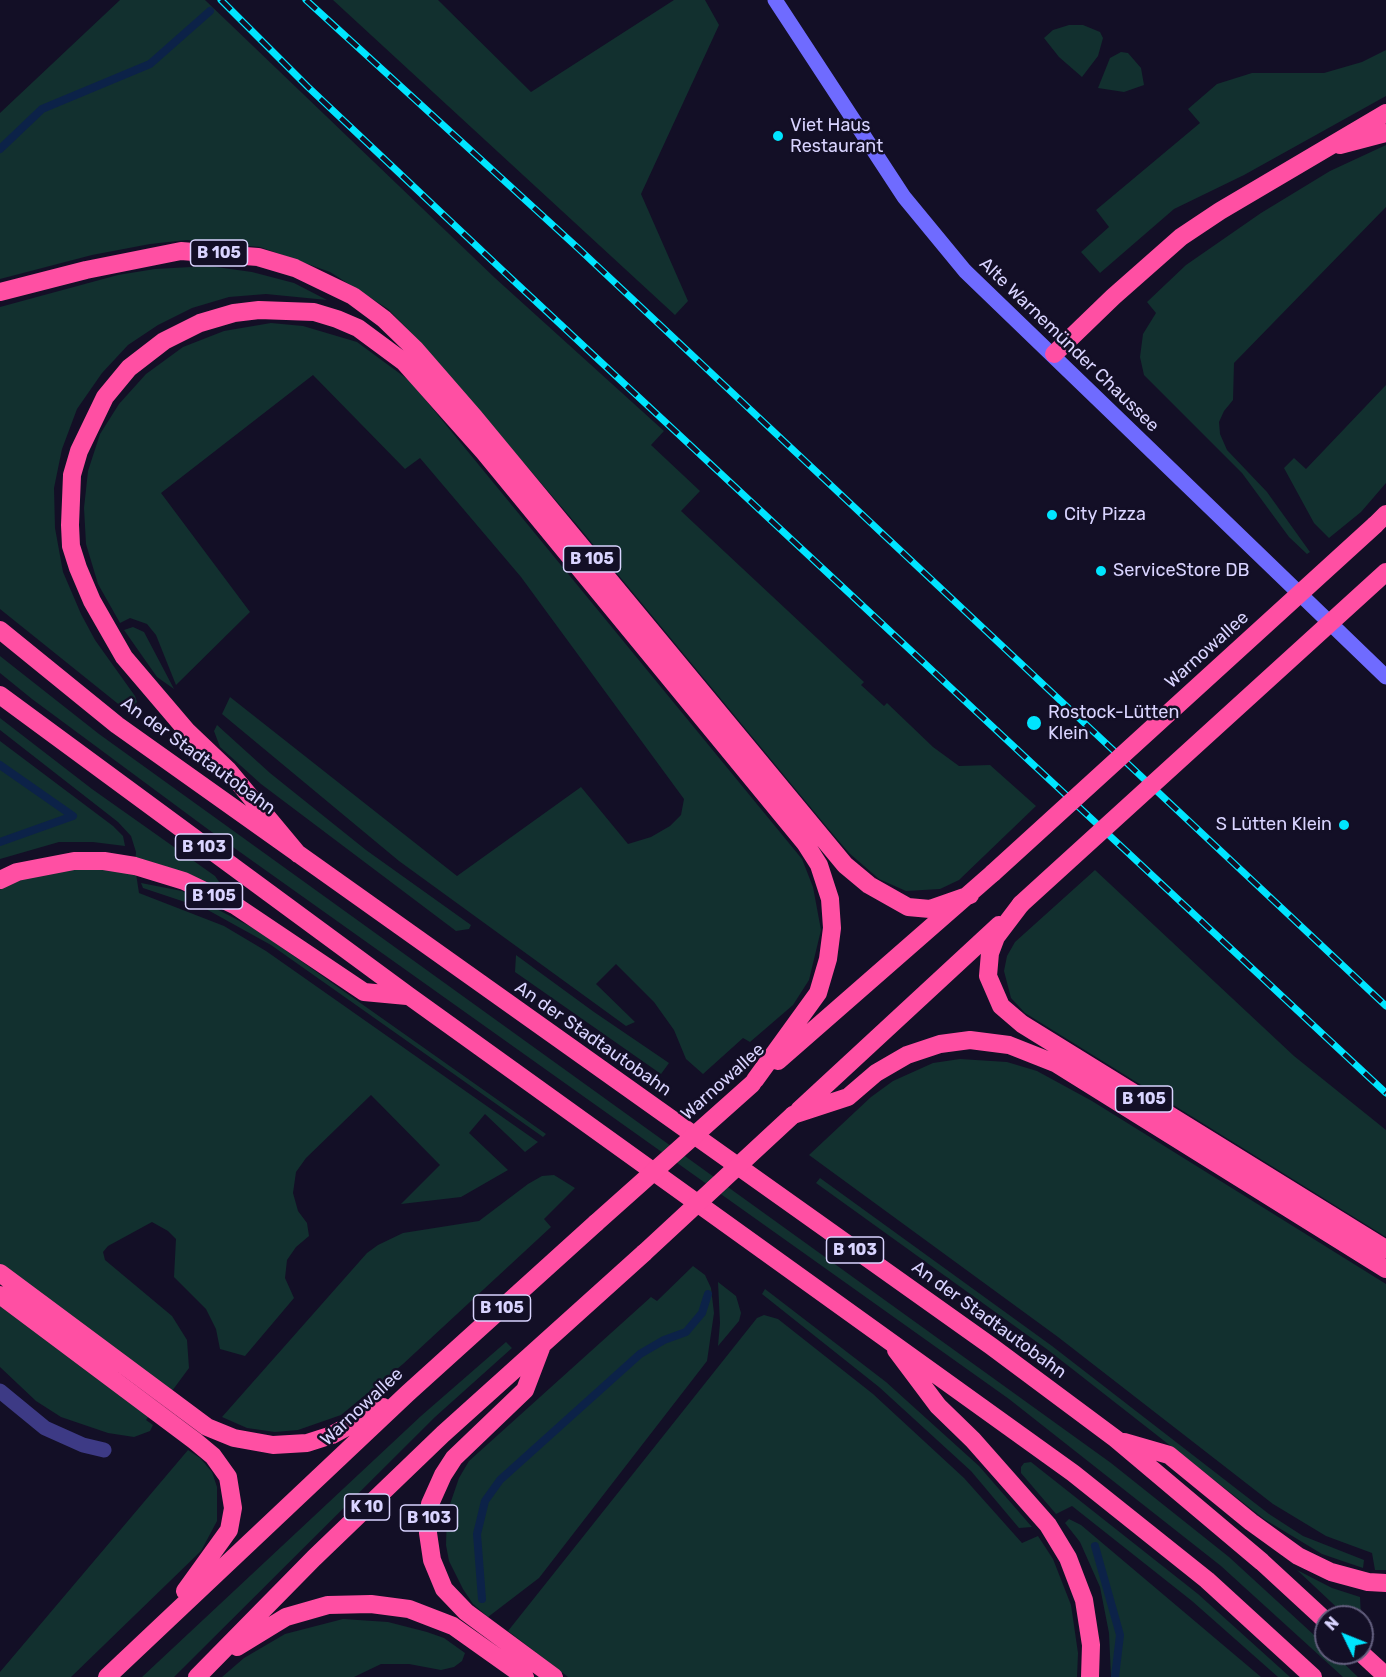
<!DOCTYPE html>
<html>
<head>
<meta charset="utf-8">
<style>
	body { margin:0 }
	#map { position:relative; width:1386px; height:1677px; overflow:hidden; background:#130f26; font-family:Rubik,sans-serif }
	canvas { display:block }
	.north { position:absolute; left:1314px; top:1605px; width:60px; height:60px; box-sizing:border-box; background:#130f26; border:2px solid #625e7d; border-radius:50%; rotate:313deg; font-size:16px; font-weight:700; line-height:24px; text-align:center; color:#d9d4ff }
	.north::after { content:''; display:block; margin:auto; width:21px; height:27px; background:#00e5ff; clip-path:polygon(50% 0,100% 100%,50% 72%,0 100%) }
</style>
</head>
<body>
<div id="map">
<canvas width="1386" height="1677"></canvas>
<div class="north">N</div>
</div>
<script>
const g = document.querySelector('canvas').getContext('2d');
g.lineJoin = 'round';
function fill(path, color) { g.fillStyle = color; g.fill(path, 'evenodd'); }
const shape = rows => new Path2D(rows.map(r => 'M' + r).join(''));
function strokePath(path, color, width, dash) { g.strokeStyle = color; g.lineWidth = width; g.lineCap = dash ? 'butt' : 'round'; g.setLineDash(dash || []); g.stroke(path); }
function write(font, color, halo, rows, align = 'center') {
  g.font = font + ' Rubik,sans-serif'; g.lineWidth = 5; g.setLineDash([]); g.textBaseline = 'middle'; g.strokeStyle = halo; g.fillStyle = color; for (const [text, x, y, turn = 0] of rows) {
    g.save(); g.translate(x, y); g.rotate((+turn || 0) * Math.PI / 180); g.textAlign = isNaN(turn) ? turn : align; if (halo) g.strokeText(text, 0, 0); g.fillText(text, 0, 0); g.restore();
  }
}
const green = shape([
	[120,0,205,0,495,278,664,431,651,445,700,491,681,511,864,682,861,685,884,706,887,703,933,747,959,766,990,765,1036,806,959,880,940,889,906,891,879,879,849,853,826,826,577,525,422,344,388,309,330,272,260,247,187,240,150,244,92,255,0,279,0,113],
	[333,0,438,0,531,92,674,0,705,0,719,25,641,194,688,301,675,315],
	[1069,25,1083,25,1100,32,1103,38,1098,56,1082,77,1059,57,1044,38,1053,30],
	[1386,50,1386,96,1244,175,1174,209,1100,273,1081,252,1109,227,1096,210,1200,123,1188,109,1217,84,1252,73,1324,73,1362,62],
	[1121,52,1128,53,1141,68,1144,85,1124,92,1098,88,1110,58],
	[1386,145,1386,207,1234,363,1233,400,1224,411,1219,422,1220,434,1227,450,1267,492,1310,552,1307,554,1289,537,1242,473,1144,375,1140,357,1143,334,1156,313,1147,302,1186,265,1261,213,1330,171],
	[209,266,252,272,294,283,327,300,266,294,229,297,192,308,158,325,128,345,102,373,77,409,62,449,54,488,55,528,63,572,81,614,95,640,135,696,137,702,129,709,122,707,0,609,0,307,118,275,155,269],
	[271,323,303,326,357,342,410,381,802,859,813,887,821,930,809,980,793,1005,750,1042,743,1038,703,1074,686,1059,674,1030,654,1002,616,964,596,984,635,1022,626,1026,399,861,222,714,230,697,457,876,581,787,628,844,651,837,670,826,681,815,684,799,521,577,420,458,405,469,313,375,161,493,250,612,176,685,156,635,147,624,130,618,120,623,98,584,86,544,84,508,88,471,100,434,119,404,146,374,183,347,224,331],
	[1386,385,1386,483,1361,512,1329,538,1314,523,1284,468,1294,458,1306,469],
	[133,627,144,632,174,689,157,677,124,630],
	[0,656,99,734,1111,1463,1229,1557,1326,1646,1326,1653,1333,1653,1358,1677,1343,1677,1221,1566,1009,1399,209,830,32,699,0,673],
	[0,718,92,789,215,876,236,906,135,867,139,893,224,926,266,951,538,1142,525,1152,485,1114,469,1133,508,1170,461,1197,401,1204,440,1165,371,1095,306,1158,296,1172,293,1193,298,1211,307,1223,309,1236,296,1247,287,1260,285,1278,294,1298,245,1356,220,1349,216,1329,206,1309,174,1277,176,1239,168,1231,152,1222,108,1246,103,1252,105,1260,172,1316,187,1340,189,1368,172,1391,0,1273,0,880,17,872,135,866,136,852,131,836,118,822,0,730],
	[217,725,270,773,366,850,471,925,469,929,456,931,261,784,220,747,214,731],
	[0,741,113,826,123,836,125,846,93,842,59,842,0,859],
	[1095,870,1294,1056,1386,1130,1386,1237,1025,1013,1011,998,1004,971,1007,956,1015,942],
	[141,883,182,891,257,930,546,1134,543,1137,271,945,206,909,143,888],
	[516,955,594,1012,669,1063,661,1074,515,972],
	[960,1059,1007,1062,1037,1071,1092,1101,1386,1284,1386,1570,1375,1570,1372,1553,1326,1536,1273,1504,1058,1337,809,1155,871,1097,893,1081,933,1063],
	[554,1175,575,1188,544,1219,551,1227,403,1364,341,1415,298,1430,275,1432,247,1428,222,1417,367,1253,378,1245,403,1233,479,1221,528,1184,542,1176],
	[820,1178,1052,1346,1269,1514,1303,1536,1364,1560,1363,1568,1322,1554,1264,1519,1048,1350,816,1183],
	[693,1266,705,1275,711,1288,714,1313,707,1361,539,1578,488,1617,473,1604,463,1589,449,1561,446,1545,447,1513,459,1478,469,1461,651,1297,657,1301],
	[718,1282,736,1296,741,1313,739,1321,718,1346,720,1323],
	[765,1289,886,1382,979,1466,1032,1527,1019,1528,971,1471,879,1387,762,1294],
	[0,1295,149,1416,146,1420,153,1425,150,1431,134,1437,108,1433,61,1417,36,1401,0,1367],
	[764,1315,778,1319,873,1394,964,1478,1022,1543,1038,1536,1053,1559,1071,1605,1078,1653,1077,1677,568,1677,508,1631,757,1318],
	[506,1342,512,1348,435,1417,174,1677,142,1677,421,1416],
	[188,1450,200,1458,212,1472,217,1487,217,1521,201,1551,71,1677,0,1677,0,1672],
	[1031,1462,1198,1594,1290,1677,1278,1677,1192,1601,1072,1506,1056,1514,1021,1473,1021,1467,1024,1463],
	[1069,1519,1081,1525,1261,1677,1111,1677,1109,1633,1100,1587,1080,1542,1065,1523],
	[1297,1570,1332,1588,1360,1597,1361,1617,1347,1617],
	[343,1619,388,1622,427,1632,444,1638,465,1653,462,1661,454,1667,441,1670,409,1664,381,1664,354,1677,222,1677,244,1658,285,1634]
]);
const stream = shape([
	[0,149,42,109,150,64,210,11],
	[0,765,73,816,0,842],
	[1095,1546,1120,1635,1115,1677],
	[482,1599,477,1534,485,1501,500,1480,640,1354,664,1340,686,1332,702,1313,708,1294]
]);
const street = shape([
	[0,1391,45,1428,83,1445,104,1450]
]);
const secondary = shape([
	[775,0,904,197,965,271,1386,677]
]);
const highway = shape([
	[1340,145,1386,133],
	[0,292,86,270,181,251,258,257,295,268,353,296,384,319,415,349,475,418,845,865,869,885,908,907,930,909,970,895],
	[1054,354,1113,297,1181,237,1220,211,1386,113],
	[1375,525,1386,514],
	[0,630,117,725,991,1346,1116,1439,1262,1562,1326,1621],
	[0,695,409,996,1073,1473,1207,1580,1313,1677],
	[298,854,228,770,187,731,124,657,92,601,78,568,71,546,70,525,72,475,79,451,105,397,129,368,164,341,200,323,234,313,259,310,314,312,337,319,358,328,404,362,484,452,805,843,819,865,830,899,832,928,828,959,818,993,755,1080],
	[0,880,17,872,74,861,104,861,135,866,184,881,236,906,364,992,407,996],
	[1021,904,996,937,990,953,988,976,1001,1006,1022,1024,1386,1249],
	[778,1061,993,873],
	[799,1110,999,925],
	[793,1115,848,1097,876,1073,907,1055,940,1044,970,1040,1009,1045,1057,1064,1386,1269],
	[0,1273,207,1427,234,1438,273,1445,307,1443,332,1435,383,1407],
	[0,1295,195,1441,213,1456,228,1477,233,1508,229,1530,185,1591],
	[541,1348,525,1390,454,1458,443,1475,430,1504,428,1533,432,1560,444,1589,466,1612,554,1677],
	[896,1350,938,1406,973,1440,1048,1525,1068,1558,1084,1600,1091,1645,1090,1677],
	[1124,1442,1169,1455,1251,1522,1298,1556,1331,1572,1368,1582,1386,1583],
	[237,1647,286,1617,328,1605,371,1604,409,1609,453,1626,525,1677],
	[1361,1653,1386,1676],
	[107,1677,408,1393,596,1223],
	[197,1677,314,1558,443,1434,644,1253]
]);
const rail = shape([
	[221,0,308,87,501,269,1386,1093],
	[306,0,579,249,1386,1006]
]);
const highwayBridge = shape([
	[993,873,1375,525],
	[1021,904,1386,572],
	[596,1223,752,1084],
	[644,1253,793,1115]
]);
const markers = [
	[778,136,6,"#00e5ff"],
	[1052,515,6,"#00e5ff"],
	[1101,571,6,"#00e5ff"],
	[1034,723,8,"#00e5ff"],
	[1344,825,6,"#00e5ff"]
];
const shields = [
	[219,253,57],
	[592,559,57],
	[204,847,57],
	[214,896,57],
	[1144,1099,57],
	[855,1250,57],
	[502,1308,57],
	[367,1507,45],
	[429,1518,57]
];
const shieldNames = [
	["B 105",219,253],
	["B 105",592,559],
	["B 103",204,847],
	["B 105",214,896],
	["B 105",1144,1099],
	["B 103",855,1250],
	["B 105",502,1308],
	["K 10",367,1507],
	["B 103",429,1518]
];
const poiNames = [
	["Viet Haus",790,126],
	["Restaurant",790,147],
	["City Pizza",1064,515],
	["ServiceStore DB",1113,571],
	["Rostock-Lütten",1048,713],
	["Klein",1048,734],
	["S Lütten Klein",1332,825,"right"]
];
const streetNames = [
	["Alte Warnemünder Chaussee",1069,345,44],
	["Warnowallee",1207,650,-42],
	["An der Stadtautobahn",198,756,36],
	["An der Stadtautobahn",593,1039,35],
	["Warnowallee",723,1082,-42],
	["An der Stadtautobahn",989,1320,36],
	["Warnowallee",362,1407,-43]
];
fill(green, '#12302f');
strokePath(stream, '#0c2248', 8);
strokePath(street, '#3d3a85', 15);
strokePath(secondary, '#6f6bff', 15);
strokePath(highway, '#ff4fa3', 18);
strokePath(rail, '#00e5ff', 7);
strokePath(rail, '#130f26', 4.5, [14]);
strokePath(highwayBridge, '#ff4fa3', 18);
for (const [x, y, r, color] of markers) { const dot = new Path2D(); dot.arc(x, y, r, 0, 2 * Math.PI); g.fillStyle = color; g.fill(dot); strokePath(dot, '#130f26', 2); }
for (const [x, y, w] of shields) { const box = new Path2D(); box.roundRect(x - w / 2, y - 13, w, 26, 4.5); g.fillStyle = '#130f26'; g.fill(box); strokePath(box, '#d9d4ff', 1.5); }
write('bold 16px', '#d9d4ff', null, shieldNames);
write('18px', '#d9d4ff', '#130f26', poiNames, 'left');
write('18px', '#d9d4ff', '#130f26', streetNames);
</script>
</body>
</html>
